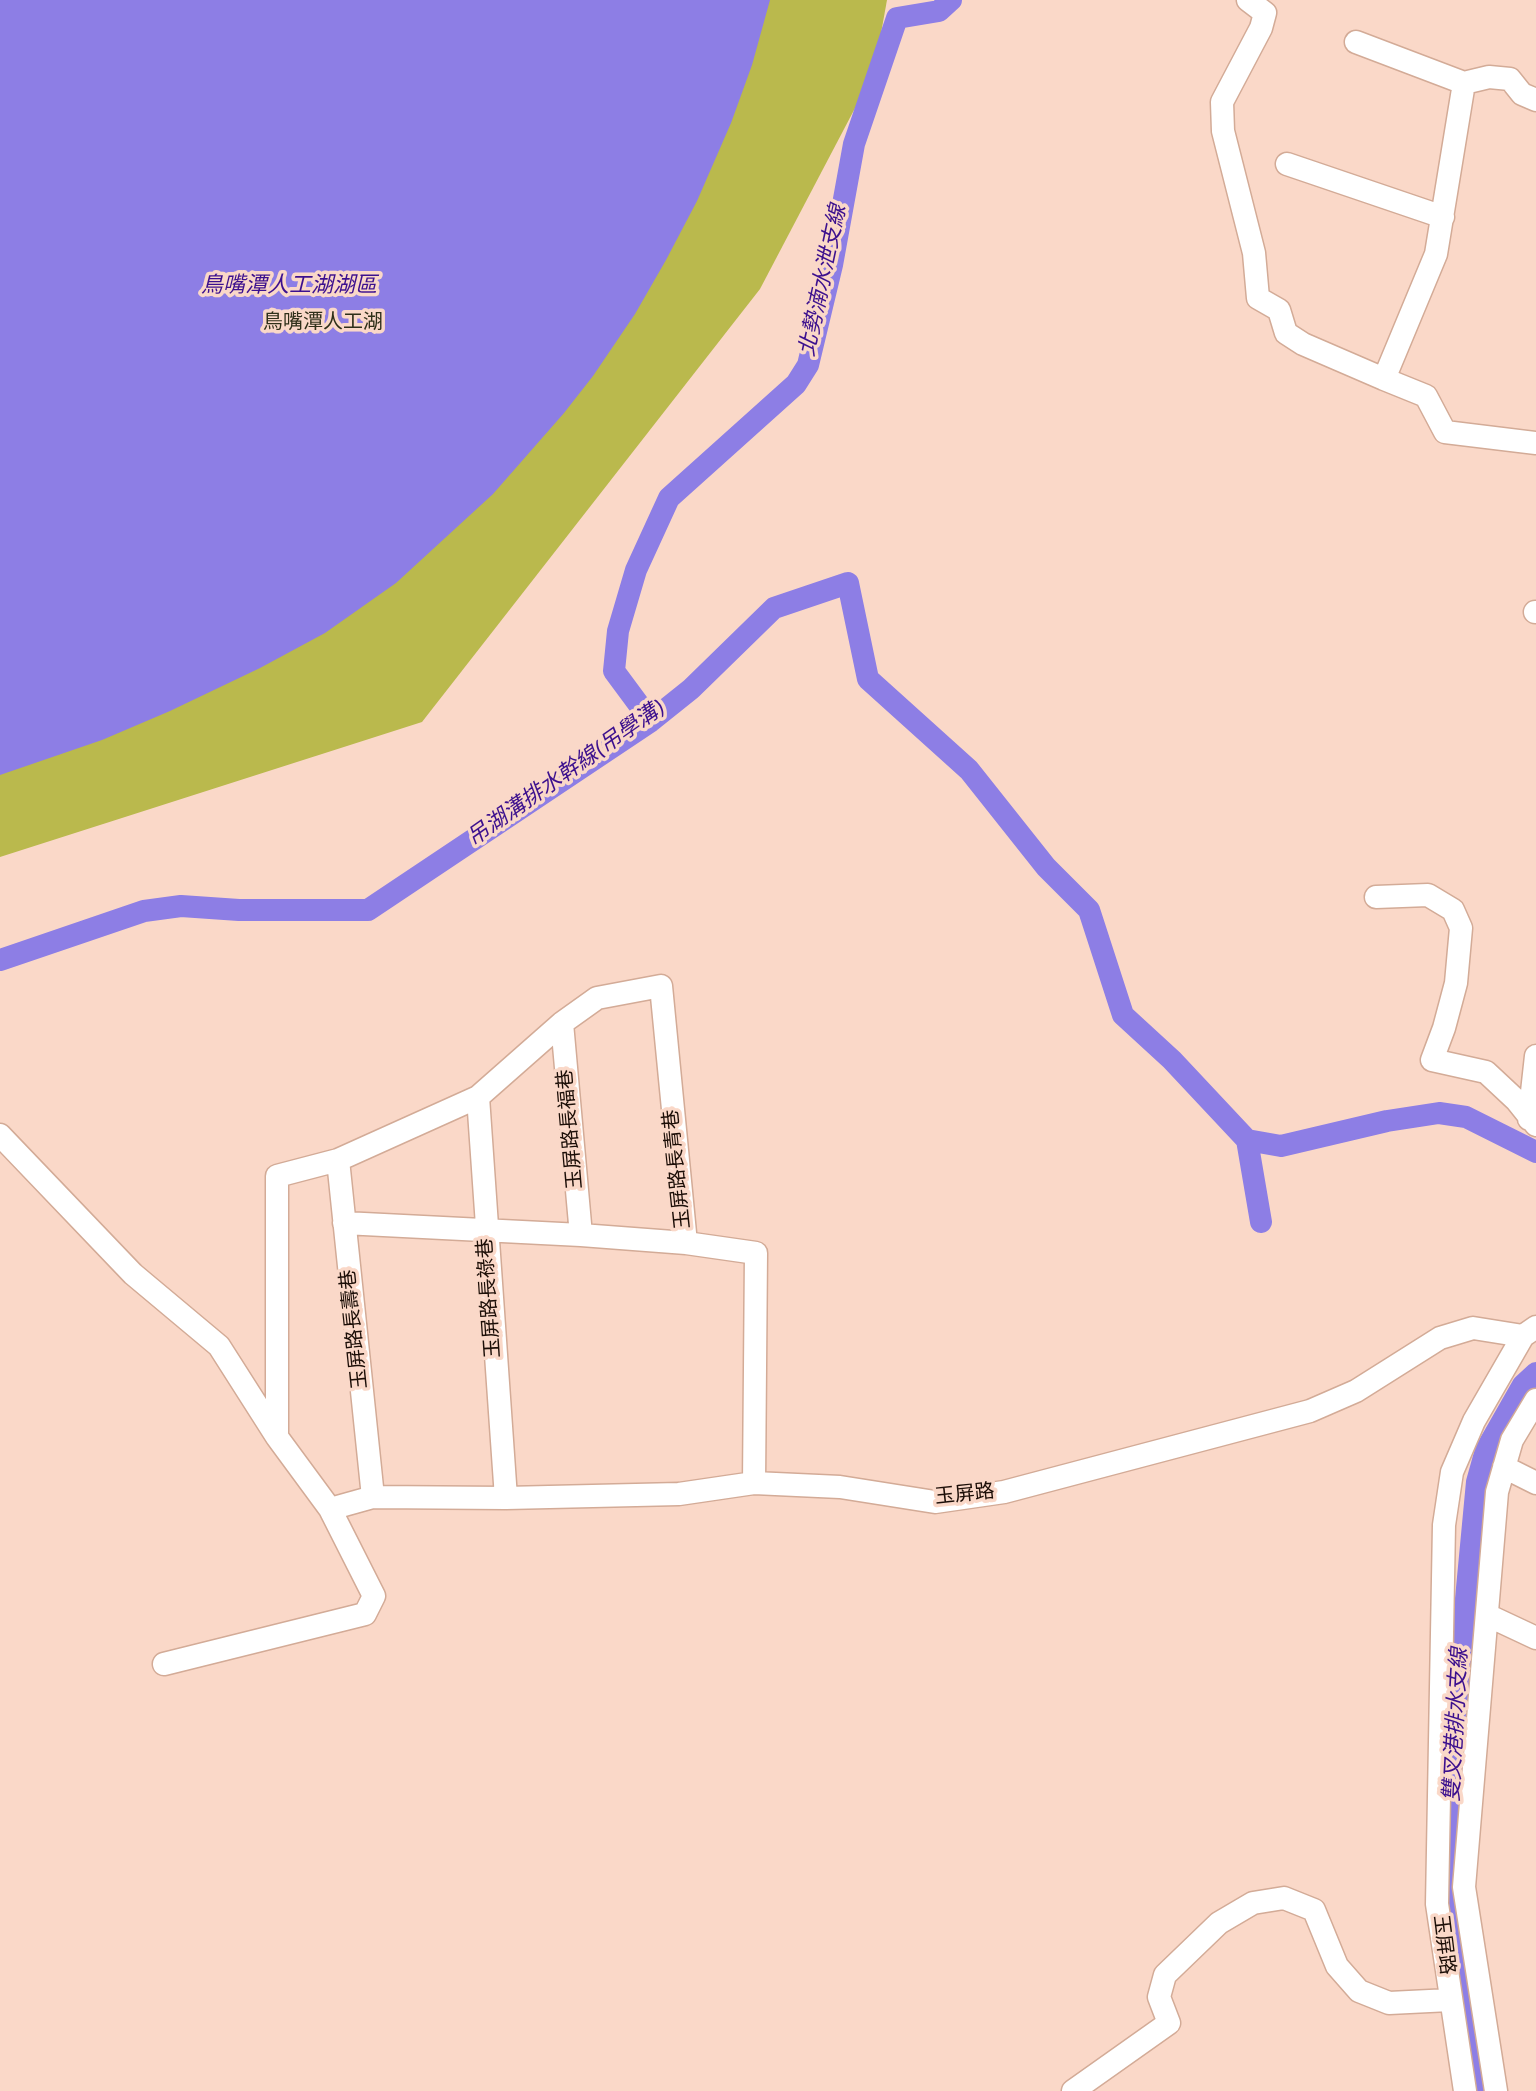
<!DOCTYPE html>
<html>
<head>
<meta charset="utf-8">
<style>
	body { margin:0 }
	canvas { display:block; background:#fad8c8 }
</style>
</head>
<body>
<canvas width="1536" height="2091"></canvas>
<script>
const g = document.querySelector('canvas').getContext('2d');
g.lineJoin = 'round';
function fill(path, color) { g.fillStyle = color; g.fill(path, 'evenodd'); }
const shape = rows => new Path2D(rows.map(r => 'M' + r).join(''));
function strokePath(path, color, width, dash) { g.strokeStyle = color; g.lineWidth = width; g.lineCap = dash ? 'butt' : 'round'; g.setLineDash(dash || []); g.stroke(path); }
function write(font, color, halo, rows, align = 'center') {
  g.font = font + ' Overpass,"Noto Sans TC",sans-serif'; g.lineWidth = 7; g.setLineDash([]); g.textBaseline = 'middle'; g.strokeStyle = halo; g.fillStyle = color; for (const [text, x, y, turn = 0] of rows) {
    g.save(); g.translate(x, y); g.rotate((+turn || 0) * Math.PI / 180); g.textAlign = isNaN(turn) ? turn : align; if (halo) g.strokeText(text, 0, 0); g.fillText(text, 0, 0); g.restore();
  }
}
const green = shape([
	[0,0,887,0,874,72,760,289,422,722,0,857]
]);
const water = shape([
	[0,0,770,0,752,65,731,123,697,201,666,260,635,314,593,376,564,413,493,494,396,583,325,633,260,668,170,711,102,740,0,775]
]);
const canal = shape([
	[651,721,614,671,618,631,636,570,669,498,796,384,808,365,832,265,854,144,897,18,939,11,951,0],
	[0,960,144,911,181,906,239,910,368,910,651,721,691,689,774,608,848,583,868,679,969,770,1046,867,1089,910,1123,1015,1172,1060,1247,1140,1261,1222],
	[1247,1140,1281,1146,1387,1121,1439,1113,1466,1117,1536,1152],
	[1479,2091,1454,1954,1450,1874,1462,1641,1477,1482,1486,1450,1523,1385,1536,1373]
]);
const minor = shape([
	[1248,0,1265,13,1261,28,1222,102,1223,131,1254,253,1258,298,1279,310,1286,333,1303,344,1384,379],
	[1356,42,1464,83,1489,77,1510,79,1522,94,1536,100],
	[1464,83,1436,254,1384,379,1426,396,1445,432,1536,443],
	[1287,164,1443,217],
	[1535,612,1536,612],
	[1376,897,1428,895,1453,910,1461,928,1456,983,1444,1028,1432,1060,1486,1072,1516,1100,1536,1125],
	[562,1023,581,1235],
	[478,1097,506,1498],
	[1529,1119,1536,1056],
	[0,1135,133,1274,219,1346,277,1437,330,1509,374,1596,365,1614,164,1664],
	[338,1160,373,1497],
	[344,1223,581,1235,686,1243,756,1253,754,1483],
	[277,1437,277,1176,338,1160,478,1097,562,1023,597,998,661,986,686,1243],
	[1504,1467,1536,1483],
	[330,1509,373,1497,506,1498,679,1494,754,1483,840,1487,935,1502,1004,1492,1310,1411,1356,1391,1440,1338,1473,1328,1523,1336],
	[1487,1615,1536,1638],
	[1073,2091,1169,2023,1159,1997,1165,1975,1219,1923,1253,1903,1284,1898,1314,1910,1337,1966,1359,1991,1389,2003,1450,2000],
	[1465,2091,1437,1904,1444,1525,1452,1472,1474,1421,1523,1336,1536,1327],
	[1496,2091,1464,1887,1497,1492,1512,1440,1536,1400]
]);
const parkNames = [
	["鳥嘴潭人工湖",323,324]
];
const streetNames = [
	["玉屏路長福巷",572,1129,-95],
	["玉屏路長青巷",679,1169,-96],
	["玉屏路長祿巷",491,1298,-94],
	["玉屏路長壽巷",356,1329,-96],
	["玉屏路",965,1496,-6],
	["玉屏路",1442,1945,83]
];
const waterNames = [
	["北勢湳水泄支線",825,281,-78],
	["鳥嘴潭人工湖湖區",289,288],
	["吊湖溝排水幹線(吊學溝)",567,775,-35],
	["雙叉港排水支線",1458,1725,-87]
];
fill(green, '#bab94d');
fill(water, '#8d7ee5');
strokePath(canal, '#8d7ee5', 22);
strokePath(minor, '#d3ab97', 25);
strokePath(minor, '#fff', 22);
write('20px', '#2f2f19', '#fad8c8', parkNames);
write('20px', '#1c0e07', '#fad8c8', streetNames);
write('italic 22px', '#3c108e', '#fad8c8', waterNames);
</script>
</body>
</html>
